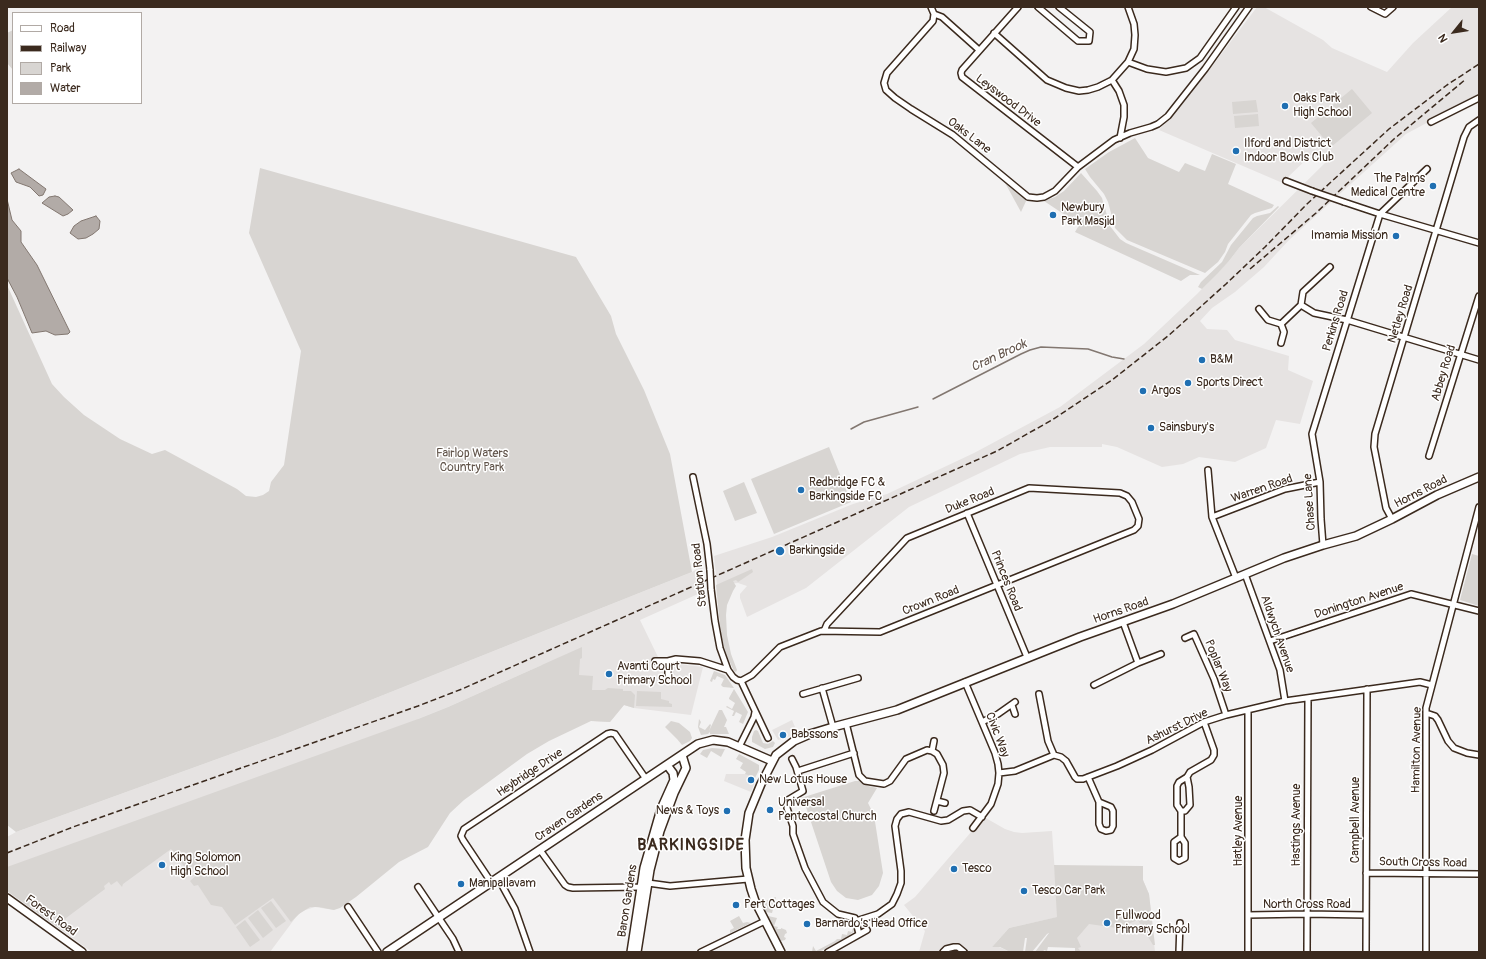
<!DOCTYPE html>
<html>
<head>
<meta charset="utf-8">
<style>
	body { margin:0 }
	#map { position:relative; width:1486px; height:959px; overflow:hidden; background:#f3f2f2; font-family:Pangolin,sans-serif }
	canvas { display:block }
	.frame { position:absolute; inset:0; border:8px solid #3b2a1e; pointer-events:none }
	.legend { position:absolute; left:12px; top:12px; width:130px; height:92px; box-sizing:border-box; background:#fff; border:1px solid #b1aaa5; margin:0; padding:5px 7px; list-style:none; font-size:12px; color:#3b2a1e }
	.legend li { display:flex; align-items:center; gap:8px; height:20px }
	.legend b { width:20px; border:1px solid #b1aaa5 }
	.north { position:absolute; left:1434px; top:12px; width:40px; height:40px; -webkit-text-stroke:3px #fff; paint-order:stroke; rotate:240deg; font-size:11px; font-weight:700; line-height:16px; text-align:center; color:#3b2a1e }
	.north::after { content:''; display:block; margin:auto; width:14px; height:18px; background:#3b2a1e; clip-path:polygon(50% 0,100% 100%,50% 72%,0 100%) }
</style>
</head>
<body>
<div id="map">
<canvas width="1486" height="959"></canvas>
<div class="frame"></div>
<ul class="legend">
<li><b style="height:5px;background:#fff"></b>Road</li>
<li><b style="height:5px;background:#3b2a1e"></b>Railway</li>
<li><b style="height:11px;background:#d8d5d2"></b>Park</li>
<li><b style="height:11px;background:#b2aba7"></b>Water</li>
</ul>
<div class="north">N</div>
</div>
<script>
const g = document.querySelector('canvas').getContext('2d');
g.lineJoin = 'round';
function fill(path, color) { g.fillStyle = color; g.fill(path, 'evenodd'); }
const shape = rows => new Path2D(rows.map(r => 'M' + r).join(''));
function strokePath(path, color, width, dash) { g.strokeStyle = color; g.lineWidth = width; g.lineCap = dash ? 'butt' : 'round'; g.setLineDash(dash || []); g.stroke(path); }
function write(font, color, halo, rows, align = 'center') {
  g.font = font + ' Pangolin,sans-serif'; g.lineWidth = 3; g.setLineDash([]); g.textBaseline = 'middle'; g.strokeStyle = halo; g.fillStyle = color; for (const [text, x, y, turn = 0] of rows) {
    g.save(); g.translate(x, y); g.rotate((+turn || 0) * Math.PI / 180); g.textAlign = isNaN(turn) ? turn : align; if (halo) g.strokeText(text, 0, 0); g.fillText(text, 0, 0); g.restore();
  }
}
const built = shape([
	[1257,7,1264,7,1323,40,1332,48,1387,72,1413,43,1452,7,1479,7,1479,95,1406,134,1289,240,1264,267,1235,292,1212,308,1200,321,1207,329,1227,330,1235,340,1289,356,1288,370,1313,381,1300,424,1276,420,1266,448,1235,462,1199,457,1183,464,1162,467,1117,447,1102,444,1102,447,1050,447,1020,454,909,507,806,588,747,617,740,598,740,594,747,586,738,583,717,585,714,556,772,537,853,504,887,494,974,453,1060,407,1144,344,1197,294,1229,261,1239,248,1326,162,1311,155,1288,177,1285,184,1159,130,1210,69],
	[702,566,705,589,698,594,640,620,658,657,655,657,655,664,662,667,664,673,672,674,673,667,678,664,703,667,691,715,634,708,624,705,610,722,591,721,542,665,448,707,418,719,334,910,315,907,302,911,296,917,270,952,92,952,7,891,7,837,16,832,278,737,692,572],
	[792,720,798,734,778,740,772,730],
	[726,774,746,774,756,779,751,792,724,781],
	[984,817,1005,829,1014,832,1022,833,1052,831,1058,917,1009,928,992,947,999,947,1010,952,919,952,925,931,904,905,915,897],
	[1143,866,1143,880,1149,894,1155,952,1077,952,1077,947,1063,946]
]);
const green = shape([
	[13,30,13,70,7,63,7,33],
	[1352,89,1372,113,1331,147,1311,123],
	[1256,100,1258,112,1233,114,1232,102],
	[1258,114,1259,126,1235,128,1234,116],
	[1135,138,1148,158,1179,172,1185,163,1205,171,1212,154,1236,164,1228,184,1274,205,1272,208,1255,213,1251,215,1228,244,1225,252,1218,262,1205,273,1127,240,1115,228,1108,202,1104,194,1090,177,1085,169,1109,152],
	[260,168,576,257,611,316,616,334,644,390,670,454,692,572,278,737,16,832,7,825,7,285,52,384,64,397,84,415,120,439,152,454,165,450,237,489,246,496,256,497,263,495,269,491,271,482,284,465,301,351,249,233],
	[1081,173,1097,191,1102,198,1110,226,1120,239,1126,243,1200,275,1190,275,1181,281,1075,232,1084,217,1068,217,1044,201,1055,197,1064,191],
	[1004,181,1027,199,1021,212],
	[1278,206,1279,207,1239,248,1229,261,1218,273,1202,289,1198,287,1201,282,1222,262,1231,245,1253,218,1257,216,1270,213],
	[829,447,851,502,774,534,751,479],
	[744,482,757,513,735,521,723,491],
	[1472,554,1479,556,1479,606,1460,600],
	[752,569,753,572,738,582,736,580,733,581,736,586,733,591,727,605,726,615,727,635,731,654,737,670,736,672,734,671,727,656,721,636,716,585],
	[582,647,582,658,580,659,579,675,593,676,592,690,605,690,608,688,623,689,623,691,631,691,635,695,634,708,624,705,610,722,591,721,549,741,527,754,464,800,450,813,428,847,399,862,356,897,340,908,334,910,319,907,310,907,299,914,291,922,273,898,235,925,222,907,211,905,198,885,194,886,190,881,198,874,195,870,186,869,171,849,123,884,122,887,117,881,111,885,109,882,104,886,105,889,66,918,63,925,67,926,63,931,7,891,7,867,418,719,448,707],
	[714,671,725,675,734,688,723,687,721,685,724,679,717,676,715,680,713,679,712,682,710,681],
	[734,689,748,712,743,724,739,722,742,715,736,712,734,716,732,716,734,711,726,707,727,706,732,709,735,703,729,699,729,698],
	[637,691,661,692,661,699,669,701,669,703,672,704,672,707,636,706],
	[719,710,722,710,727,720,724,727,726,727,729,734,710,734,710,732,708,734,701,735,698,727,699,719,701,722,699,727,705,730,710,724,711,725,709,731],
	[671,721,679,723,690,732,692,738,690,741,682,745,677,739,665,727],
	[756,730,758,731,763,743,768,744,773,741,775,743,773,747,765,749,754,743,752,742,752,737,754,731],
	[712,748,725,749,721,757,711,751,707,758,700,754,703,750],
	[739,754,759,765,759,770,755,778,745,774,746,772,740,768,743,763,736,759],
	[855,781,859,781,868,786,877,788,868,803,874,815,883,873,879,886,872,895,858,900,846,898,837,891,831,882,804,801,802,801,801,798],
	[1054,865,1143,866,1143,880,1149,894,1155,945,1153,945,1138,920,1117,928,1089,924,1077,938,1081,947,1078,948,1081,952,1075,952,1075,948,1048,947,1047,951,1044,950,1043,952,1035,952,1049,933,1047,934,1032,952,1025,952,1027,938,1025,938,1023,952,1010,952,1000,947,992,947,1009,928,1057,917],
	[776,897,772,913,766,912,762,902],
	[271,901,286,921,276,928,261,908],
	[258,910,273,930,263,938,248,918],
	[739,916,743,923,747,922,751,923,730,933,730,930,734,928,730,921],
	[768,916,777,918,774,926,778,927,777,929,781,929,781,928,786,930,787,933,785,934,784,937,786,938,785,940,781,941],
	[245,920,260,940,250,947,236,927],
	[853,927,854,931,849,936,819,952,812,952,813,946,816,951,835,941,837,939,841,939,842,934,847,935,848,931,852,932]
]);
const water = shape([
	[19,169,46,189,43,195,39,196,30,187,16,182,11,173,19,169],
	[55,196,59,197,73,210,68,214,63,216,42,203,49,197,55,196],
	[7,199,12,220,21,231,21,242,37,265,70,332,68,334,55,335,46,331,32,333,17,297,7,278,7,199],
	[96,216,100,221,99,229,93,234,86,238,78,239,70,233,74,226,81,221,96,216]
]);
const stream = shape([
	[933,399,1021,354,1030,350,1041,347,1088,349,1112,357,1124,359],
	[851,429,864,422,918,407]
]);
const street = shape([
	[931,7,934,14,933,21,887,73,884,83,886,90,895,98,911,109,953,135,1028,197,1037,198,1044,197,1055,191,1078,167,1114,140,1130,133,1151,127,1158,124,1168,116,1205,69,1249,7],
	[1018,7,962,70,961,73,962,77,1078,167],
	[1038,7,1078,41,1089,41,1090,32,1059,7],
	[1371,7,1385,14,1393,7],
	[934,14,942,17,979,50],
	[994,33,1047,80,1066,88,1079,91,1088,90,1098,87,1112,80,1128,62,1134,49,1135,35,1134,24,1128,7],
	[1128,62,1147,69,1166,72,1186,68,1200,58,1236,7],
	[1112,80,1119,91,1124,105,1124,117,1120,138],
	[1431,122,1479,98],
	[1286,181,1312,191],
	[1344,202,1380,214,1479,243],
	[1330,267,1303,292,1301,305,1314,313,1347,320,1479,360],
	[1259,309,1268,320,1281,324,1301,305],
	[1281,324,1284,332,1281,343],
	[1429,456,1479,296],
	[1208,470,1212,517,1236,578],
	[693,477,707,544,710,570],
	[967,513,1027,657],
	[1212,517,1285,489,1320,482],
	[1392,519,1386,508,1374,447,1375,434,1464,137,1469,127,1479,120],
	[1323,545,1321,519,1320,482,1312,434,1380,214,1427,169],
	[1245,574,1280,670,1285,701],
	[711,589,715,621,720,648,728,670],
	[1185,638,1194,634,1214,679,1226,715],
	[1270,641,1411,594,1479,611],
	[655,661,668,661,676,659,700,661,728,670,733,677,737,680,741,681,768,738],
	[668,661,668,674],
	[1138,663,1161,654],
	[741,681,752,675,780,647,821,631,880,632,1134,530,1138,526,1139,519,1132,502,1127,496,1120,493,1029,488,907,538,827,624,824,631],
	[965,682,995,753,998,764,999,773,998,784,991,804,973,828],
	[1094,685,1138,663,1123,622],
	[822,688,833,727],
	[803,694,858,678],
	[1039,694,1048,741,1054,755],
	[1012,705,1015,714],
	[1248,710,1248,952],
	[1426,713,1435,716,1438,720,1448,741,1454,748,1467,753,1479,755],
	[982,722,998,714,1015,702],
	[846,723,859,775,865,781,884,784,890,781,906,759,927,750,932,751,937,754,943,765,944,773,934,811],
	[739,747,754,717,755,712],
	[932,751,934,741],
	[792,759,796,767,803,791,788,800,787,808,793,826,793,834,805,868,823,902,838,914,855,918,859,934],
	[798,771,854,753],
	[999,773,1015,771,1054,755,1061,757,1066,761,1075,777,1077,779,1083,779,1117,766,1152,750,1204,722,1226,715,1285,701,1420,682,1432,685],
	[1088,777,1099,802,1111,807,1113,811,1113,826,1111,830,1106,831,1101,829,1099,824,1099,802],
	[937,801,945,803],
	[1181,811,1185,811,1190,805,1189,787,1187,777],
	[1181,837,1174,842,1174,858,1179,861,1185,858,1185,843,1181,837,1181,811,1177,805,1177,786,1179,782,1187,777,1190,772,1211,760,1214,755,1214,750,1204,722],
	[540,850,565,885,568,887,573,888,640,887,648,883,670,886,748,879],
	[1366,873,1479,874],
	[498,878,515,909,530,952],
	[491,882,463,840,461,836,464,829,607,734,611,733,615,734,646,779],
	[418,887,453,939,459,952],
	[348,907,378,952],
	[1248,915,1307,914,1366,915],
	[856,921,878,914,892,904,897,894,901,883,901,871,895,826,897,819,901,814,909,812,941,821,948,820,963,811,970,810,982,817],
	[701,952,765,921],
	[828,952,867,930],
	[943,952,946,949,954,947,958,947,964,952],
	[1179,952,1180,923],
	[1307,952,1308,698],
	[1366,952,1367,689],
	[1426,952,1426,708,1479,507]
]);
const secondary = shape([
	[7,898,82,952],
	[387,952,698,744,713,740,728,742,772,761],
	[631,952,644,868,661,809,674,780,673,773,667,765],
	[637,952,650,870,660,831,674,793,686,768,682,755],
	[781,952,755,901,751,889,746,868,745,840,749,813,761,784,776,755,794,741,810,734,833,727,897,710,1080,637,1173,604,1284,558,1323,545,1356,536,1392,519,1437,495,1479,477]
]);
const rail = shape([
	[1250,269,1316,213,1394,139,1466,79],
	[7,853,73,827,418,706,462,689,997,451,1052,420,1112,380,1168,336,1226,284,1265,247,1307,204,1389,129,1447,85,1479,64]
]);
const streetBridge = shape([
	[1312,191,1344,202],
	[710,570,711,589]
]);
const markers = [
	[1285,106,4,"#1f6fb2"],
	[1236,151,4,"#1f6fb2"],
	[1433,186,4,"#1f6fb2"],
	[1053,215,4,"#1f6fb2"],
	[1396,236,4,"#1f6fb2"],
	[1202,360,4,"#1f6fb2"],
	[1188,383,4,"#1f6fb2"],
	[1143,391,4,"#1f6fb2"],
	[1151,428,4,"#1f6fb2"],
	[801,490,4,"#1f6fb2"],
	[780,551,5,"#1f6fb2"],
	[609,674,4,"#1f6fb2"],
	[783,735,4,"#1f6fb2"],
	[751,780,4,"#1f6fb2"],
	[770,810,4,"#1f6fb2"],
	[727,811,4,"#1f6fb2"],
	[162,865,4,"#1f6fb2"],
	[954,869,4,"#1f6fb2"],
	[461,884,4,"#1f6fb2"],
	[1024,891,4,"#1f6fb2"],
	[736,905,4,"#1f6fb2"],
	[1107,923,4,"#1f6fb2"],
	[807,924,4,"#1f6fb2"]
];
const poiNames = [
	["Oaks Park",1293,99],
	["High School",1293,113],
	["Ilford and District",1244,144],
	["Indoor Bowls Club",1244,158],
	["The Palms",1425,179,"right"],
	["Medical Centre",1425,193,"right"],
	["Newbury",1061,208],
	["Park Masjid",1061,222],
	["Imamia Mission",1388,236,"right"],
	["B&M",1210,360],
	["Sports Direct",1196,383],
	["Argos",1151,391],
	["Sainsbury's",1159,428],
	["Redbridge FC &",809,483],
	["Barkingside FC",809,497],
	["Barkingside",789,551],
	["Avanti Court",617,667],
	["Primary School",617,681],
	["Babssons",791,735],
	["New Lotus House",759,780],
	["Universal",778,803],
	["Pentecostal Church",778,817],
	["News & Toys",719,811,"right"],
	["King Solomon",170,858],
	["High School",170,872],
	["Tesco",962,869],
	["Manipallavam",469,884],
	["Tesco Car Park",1032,891],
	["Pert Cottages",744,905],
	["Fullwood",1115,916],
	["Primary School",1115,930],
	["Barnardo’s Head Office",815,924]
];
const streetNames = [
	["Leyswood Drive",1008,101,37],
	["Oaks Lane",969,136,37],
	["Netley Road",1401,314,-73],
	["Perkins Road",1336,321,-73],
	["Abbey Road",1444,373,-73],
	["Warren Road",1262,489,-19],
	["Horns Road",1421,492,-27],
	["Duke Road",970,501,-22],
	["Chase Lane",1310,502,-94],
	["Station Road",700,575,-96],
	["Princes Road",1006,581,68],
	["Crown Road",931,601,-22],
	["Donington Avenue",1359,601,-18],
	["Horns Road",1121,611,-19],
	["Aldwych Avenue",1277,634,71],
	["Poplar Way",1218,666,68],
	["Ashurst Drive",1177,727,-26],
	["Civic Way",997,735,69],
	["Hamilton Avenue",1417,750,-89],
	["Heybridge Drive",530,773,-34],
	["Craven Gardens",569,817,-34],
	["Campbell Avenue",1356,820,-90],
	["Hastings Avenue",1297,825,-90],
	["Hatley Avenue",1239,831,-90],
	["South Cross Road",1423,863,1],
	["Baron Gardens",628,901,-81],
	["North Cross Road",1307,905],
	["Forest Road",51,916,36]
];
const parkNames = [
	["Fairlop Waters",472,454],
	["Country Park",472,468]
];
const waterNames = [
	["Cran Brook",999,356,-25]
];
const districtNames = [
	["BARKINGSIDE",691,846]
];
fill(built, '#e6e3e2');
fill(green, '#d8d5d2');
fill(water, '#b2aba7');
strokePath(water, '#827770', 1);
strokePath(stream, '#827770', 1.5);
strokePath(street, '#3b2a1e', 8);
strokePath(secondary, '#3b2a1e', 10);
strokePath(street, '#fff', 5);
strokePath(secondary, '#fff', 7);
strokePath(rail, '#3b2a1e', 1.5, [6, 3]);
strokePath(streetBridge, '#3b2a1e', 8, []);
strokePath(streetBridge, '#fff', 5);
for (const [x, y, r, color] of markers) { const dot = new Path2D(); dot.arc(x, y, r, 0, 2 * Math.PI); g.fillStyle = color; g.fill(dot); strokePath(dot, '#fff', 1.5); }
write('12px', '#3b2a1e', '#fff', poiNames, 'left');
write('12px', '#3b2a1e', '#fff', streetNames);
write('12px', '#62554b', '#fff', parkNames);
write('italic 13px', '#65574e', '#fff', waterNames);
g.letterSpacing = '1px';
write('bold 16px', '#3b2a1e', '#fff', districtNames);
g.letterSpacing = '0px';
</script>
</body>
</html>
